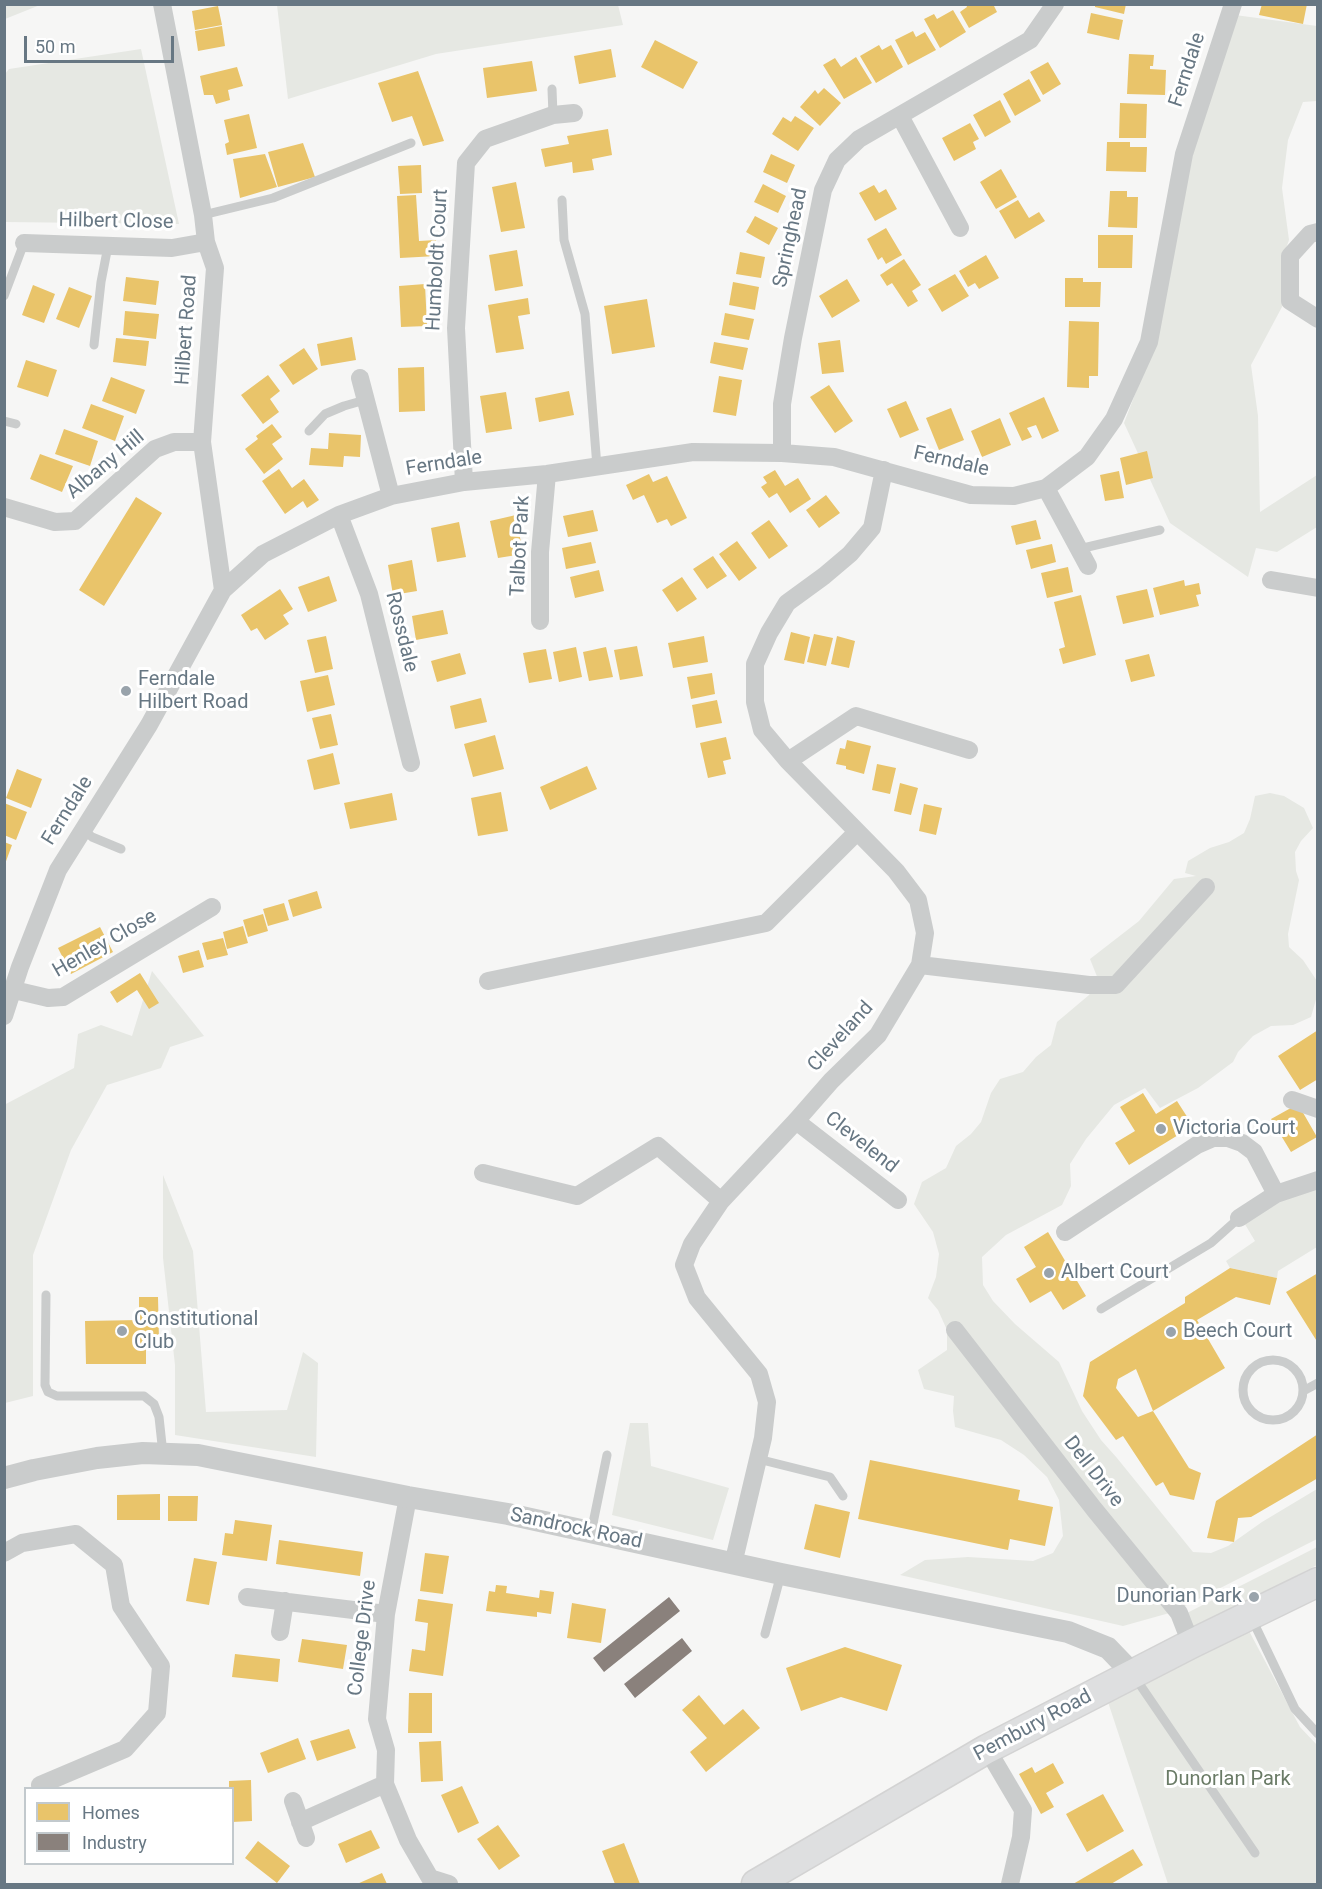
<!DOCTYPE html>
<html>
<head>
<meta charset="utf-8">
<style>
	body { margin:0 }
	#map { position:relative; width:1322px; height:1889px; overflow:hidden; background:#f6f6f5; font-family:Roboto,sans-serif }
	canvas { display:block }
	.frame { position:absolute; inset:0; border:6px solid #677783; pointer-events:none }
	.legend { position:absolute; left:24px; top:1787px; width:210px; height:78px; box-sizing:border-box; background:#fff; border:2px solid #c2c9cd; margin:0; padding:8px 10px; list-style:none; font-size:18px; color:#677783 }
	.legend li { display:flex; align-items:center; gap:12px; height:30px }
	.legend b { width:30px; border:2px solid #c2c9cd }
	.scale { position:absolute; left:24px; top:36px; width:150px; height:27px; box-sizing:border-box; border:3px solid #677783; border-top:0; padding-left:8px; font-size:18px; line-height:21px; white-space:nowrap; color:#677783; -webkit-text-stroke:4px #fff; paint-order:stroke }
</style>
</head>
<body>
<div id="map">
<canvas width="1322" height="1889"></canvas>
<div class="frame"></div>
<ul class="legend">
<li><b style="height:16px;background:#e9c46a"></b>Homes</li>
<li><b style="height:16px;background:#8a817c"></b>Industry</li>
</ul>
<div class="scale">50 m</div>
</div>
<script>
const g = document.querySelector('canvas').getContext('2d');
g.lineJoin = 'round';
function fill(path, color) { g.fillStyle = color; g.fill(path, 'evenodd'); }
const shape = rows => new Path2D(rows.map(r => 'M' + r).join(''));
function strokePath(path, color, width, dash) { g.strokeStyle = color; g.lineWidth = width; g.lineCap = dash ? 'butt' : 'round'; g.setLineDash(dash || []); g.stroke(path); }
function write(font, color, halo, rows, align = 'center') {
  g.font = font + ' Roboto,sans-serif'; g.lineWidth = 6; g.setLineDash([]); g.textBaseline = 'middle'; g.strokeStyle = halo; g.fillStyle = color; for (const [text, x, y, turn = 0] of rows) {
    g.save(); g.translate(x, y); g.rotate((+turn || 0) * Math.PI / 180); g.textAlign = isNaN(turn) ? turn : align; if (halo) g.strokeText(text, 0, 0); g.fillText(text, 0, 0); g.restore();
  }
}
const green = shape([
	[5,4,39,4,40,5,5,19],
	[277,5,618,5,623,25,436,54,288,99],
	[1235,15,1317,26,1317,101,1303,102,1288,140,1282,188,1289,240,1283,257,1283,305,1251,365,1258,416,1260,512,1317,475,1317,527,1277,552,1256,548,1248,577,1170,523,1124,423,1157,337,1191,155],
	[141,49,179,224,5,222,5,74,9,69],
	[1270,793,1284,796,1304,808,1313,828,1301,841,1295,852,1296,871,1299,880,1288,934,1289,947,1303,960,1317,981,1317,996,1311,1017,1293,1025,1271,1026,1253,1036,1238,1052,1233,1062,1198,1088,1160,1108,1145,1088,1114,1105,1086,1139,1070,1164,1071,1186,1062,1205,1006,1235,982,1257,983,1285,993,1301,1015,1324,1059,1362,1082,1411,1101,1440,1117,1458,1193,1552,1211,1553,1228,1546,1262,1522,1317,1489,1317,1539,1173,1612,1123,1626,900,1575,925,1560,968,1557,1033,1561,1053,1553,1063,1536,1059,1500,1047,1477,1024,1455,1001,1440,955,1427,953,1411,954,1396,924,1389,918,1370,947,1350,947,1330,938,1310,928,1298,936,1277,939,1254,933,1232,914,1204,922,1182,946,1168,956,1146,971,1134,981,1122,991,1093,1000,1079,1023,1072,1036,1057,1051,1045,1057,1022,1089,995,1098,979,1090,959,1139,921,1174,879,1196,876,1185,873,1188,861,1210,848,1229,842,1244,833,1250,819,1255,796],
	[152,971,204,1036,170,1047,161,1068,107,1085,71,1150,33,1255,33,1396,5,1403,4,1105,74,1068,78,1034,101,1025,132,1036],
	[163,1175,193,1251,206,1412,287,1410,303,1352,318,1363,316,1457,175,1435,175,1365,163,1258],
	[1317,1185,1317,1247,1278,1271,1277,1278,1230,1268,1226,1261,1255,1241,1243,1221,1278,1198],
	[630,1423,648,1423,651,1466,729,1488,713,1540,612,1515],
	[1317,1547,1317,1565,1189,1631,1183,1615],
	[1248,1629,1300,1727,1317,1745,1317,1884,1168,1884,1108,1702]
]);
const homes = shape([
	[966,4,993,4,997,12,969,28,960,12,967,7],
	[1095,4,1126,4,1124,14,1095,7],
	[1262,4,1307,4,1303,24,1259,15],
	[218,6,222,25,195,30,192,11],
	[953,10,966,32,940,48,924,19,934,14,937,19],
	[1091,13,1123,20,1119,40,1087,33],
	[222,26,225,46,198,51,195,31],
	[913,31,916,37,925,32,936,50,908,65,895,40],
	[655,40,698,62,683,89,641,67],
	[879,45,882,50,891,45,903,67,876,83,860,56],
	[611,49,616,77,579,84,574,56],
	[1129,54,1154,55,1153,66,1150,66,1150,69,1166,70,1165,95,1127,94],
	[856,57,872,83,844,99,823,65,835,58,841,67],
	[532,61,537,91,487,98,483,68],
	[1048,62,1061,84,1043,95,1030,72],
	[237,67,243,86,228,90,230,100,216,104,213,95,204,95,200,76],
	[418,71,444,141,423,146,412,116,392,122,378,83],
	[1029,79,1041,101,1015,116,1003,94],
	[824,88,841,103,820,126,800,107,815,90,818,94],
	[1000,100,1011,122,985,137,973,115],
	[1120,103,1147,104,1146,138,1119,138],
	[249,114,257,148,227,155,225,144,229,142,224,120],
	[795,116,814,128,798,151,772,134,783,117,791,122],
	[970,123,979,139,973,142,976,149,954,161,942,138],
	[608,129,612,155,592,159,594,170,573,173,572,162,545,167,541,149,569,144,567,136],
	[1107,142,1130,142,1130,147,1147,147,1146,172,1106,171],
	[303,143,315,177,278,187,268,152],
	[265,154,277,187,240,198,233,159],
	[771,154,795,165,787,183,763,172],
	[421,165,422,193,400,194,398,166],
	[1001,169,1017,197,996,209,980,182],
	[516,182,525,228,501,232,492,187],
	[763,184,786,196,778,213,754,202],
	[874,185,879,193,886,189,897,209,875,221,859,193],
	[1110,191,1127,191,1127,197,1138,197,1137,228,1108,227],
	[416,195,419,241,436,240,437,256,400,258,397,196],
	[1018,200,1029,218,1039,212,1045,221,1015,239,999,211],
	[755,216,778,228,769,245,746,232],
	[886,228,902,255,886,264,882,257,878,260,867,239],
	[1098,235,1133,235,1132,268,1098,268],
	[517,250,523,286,495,291,489,255],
	[740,252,765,257,761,278,736,274],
	[986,255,999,278,979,289,975,283,968,287,959,271],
	[904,259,921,285,912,291,918,301,908,307,892,283,887,286,880,275],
	[955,274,969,296,942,312,928,289],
	[126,277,159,281,156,305,123,301],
	[1065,278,1083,278,1083,282,1101,282,1100,307,1065,307],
	[847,279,860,301,832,318,819,296],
	[733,282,759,287,755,310,729,305],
	[425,284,427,326,401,327,399,286],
	[33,285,55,294,44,323,22,315],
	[69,287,92,296,79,328,56,319],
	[528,298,530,314,518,316,524,349,496,353,488,305],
	[647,299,655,347,612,354,604,306],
	[125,311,159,314,156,339,123,335],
	[725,313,754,319,749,340,721,335],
	[1069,321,1099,322,1098,376,1089,376,1089,388,1067,387],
	[352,337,356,360,321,366,317,344],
	[116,338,149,341,146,366,113,362],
	[840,340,844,372,822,374,818,343],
	[714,342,748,348,743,370,710,363],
	[304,348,318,369,293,385,279,365],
	[26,360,57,370,48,397,17,387],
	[424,367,425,411,399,412,398,368],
	[268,375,280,391,270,399,279,412,263,424,241,395],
	[719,376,742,380,736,416,713,412],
	[111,377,145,390,136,414,102,401],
	[829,385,853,421,835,433,810,397],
	[569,391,574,415,539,422,535,398],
	[506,392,512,429,486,433,480,396],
	[1044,397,1059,431,1042,439,1036,425,1027,428,1032,437,1022,441,1009,413],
	[906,401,919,430,900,438,887,409],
	[91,404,124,416,115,441,82,428],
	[951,408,964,440,939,450,926,418],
	[1000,418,1011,445,982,457,971,431],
	[272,424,282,437,272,444,283,459,264,474,245,449,258,439,256,436],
	[64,429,98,441,90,466,55,454],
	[329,433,361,435,360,457,344,456,343,467,309,465,311,448,328,449],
	[1147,451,1153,478,1126,485,1120,458],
	[40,454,73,466,62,492,30,479],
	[279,469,292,488,304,479,319,500,307,508,303,501,285,514,262,481],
	[775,470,785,486,798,478,811,499,790,513,777,493,769,498,761,487,767,483,763,477],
	[1119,471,1124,498,1105,501,1100,475],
	[649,474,653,482,667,476,687,518,671,526,667,519,657,523,644,495,633,500,626,485],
	[826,495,840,513,819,528,806,510],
	[136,497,162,513,104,606,79,590],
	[593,510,598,531,568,537,563,516],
	[516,515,523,554,498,558,490,521],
	[769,520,788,546,769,559,751,533],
	[1036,520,1041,539,1016,545,1011,526],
	[459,522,466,557,437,562,431,528],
	[737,541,757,568,739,581,719,554],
	[591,542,596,563,566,569,562,548],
	[1052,544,1056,562,1031,569,1026,550],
	[713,556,727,576,707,589,693,569],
	[412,560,417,591,393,595,388,565],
	[1068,567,1073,592,1047,598,1041,573],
	[599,570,604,591,575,598,570,577],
	[329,576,337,601,308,612,298,587],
	[682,577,697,599,677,612,662,590],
	[1184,580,1185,586,1199,583,1201,594,1196,595,1199,606,1160,615,1153,588],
	[280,589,293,609,283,615,289,624,265,640,257,628,251,631,241,615],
	[1147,589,1154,617,1123,624,1116,596],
	[1081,595,1096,655,1063,664,1059,649,1065,647,1054,602],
	[443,610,448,634,416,640,412,616],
	[791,632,810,637,804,664,784,660],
	[814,634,833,638,826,666,807,662],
	[326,636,333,669,315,673,307,640],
	[704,636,708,662,673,668,668,643],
	[837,636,855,641,849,668,831,664],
	[637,646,643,676,620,680,614,650],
	[576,647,582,677,559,682,553,652],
	[606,647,613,677,589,681,583,652],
	[546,649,552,679,529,683,523,653],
	[460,653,466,674,437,682,431,661],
	[1149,654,1155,676,1131,682,1125,660],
	[712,673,715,694,691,699,687,677],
	[328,675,335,705,307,712,300,681],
	[481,698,487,722,455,729,450,706],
	[717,700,722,723,696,728,692,705],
	[331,714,338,745,320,749,312,718],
	[495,735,504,769,473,777,464,744],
	[726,737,731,759,723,761,726,774,708,778,700,743],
	[847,740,871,746,864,774,846,769,846,766,836,764,840,748,845,749],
	[333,753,340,784,314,790,307,760],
	[877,764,896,768,890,794,872,790],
	[587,766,597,789,550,810,540,787],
	[17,769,42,779,31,808,6,798],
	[900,783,918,788,911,815,894,811],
	[501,792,508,831,478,836,471,798],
	[392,793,397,820,350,829,344,803],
	[4,803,27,812,16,840,4,835],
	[924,804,942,808,936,835,919,831],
	[4,842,12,845,5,864,4,864],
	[317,891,322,908,293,917,288,900],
	[284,903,289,920,268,926,263,909],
	[263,914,268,931,248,937,243,920],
	[243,926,248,943,227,949,223,932],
	[100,927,113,952,71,974,58,948],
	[223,938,228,955,207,960,202,943],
	[199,950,204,967,183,973,178,956],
	[140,973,159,1003,149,1009,137,990,117,1003,110,992],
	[1318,1030,1318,1079,1300,1090,1278,1056],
	[1143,1093,1156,1114,1177,1101,1193,1126,1129,1165,1115,1143,1135,1131,1120,1107],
	[1298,1104,1317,1137,1291,1152,1271,1119],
	[1048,1232,1086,1296,1063,1310,1051,1291,1030,1303,1016,1279,1036,1267,1024,1247],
	[1230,1268,1277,1278,1270,1305,1236,1297,1197,1320,1225,1368,1153,1411,1136,1369,1118,1379,1117,1384,1116,1388,1138,1417,1153,1411,1189,1468,1201,1473,1194,1500,1170,1495,1163,1482,1156,1486,1123,1436,1116,1440,1083,1396,1090,1362,1185,1303,1185,1297],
	[1318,1273,1318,1343,1286,1292],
	[139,1297,158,1297,159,1341,146,1341,146,1364,86,1364,85,1321,139,1320],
	[1318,1434,1318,1478,1251,1517,1238,1518,1234,1542,1207,1538,1216,1501],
	[870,1460,1020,1490,1018,1500,1053,1507,1045,1546,1010,1539,1008,1550,858,1519],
	[160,1494,160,1520,117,1520,117,1495],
	[168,1496,198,1496,197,1521,168,1521],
	[815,1504,850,1512,840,1558,804,1549],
	[235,1520,272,1525,267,1561,222,1555,225,1533,233,1534],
	[279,1540,363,1552,360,1576,276,1564],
	[425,1553,449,1556,443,1594,420,1591],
	[194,1558,217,1562,209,1605,186,1601],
	[496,1585,507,1586,506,1593,539,1598,540,1590,554,1592,551,1614,537,1612,537,1617,486,1611,489,1591,495,1592],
	[418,1599,453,1604,443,1676,409,1671,412,1649,425,1651,428,1623,415,1621],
	[572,1603,606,1609,601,1643,567,1638],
	[302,1639,347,1645,343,1669,298,1662],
	[845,1647,902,1665,887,1711,841,1697,801,1711,786,1668],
	[235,1654,280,1659,278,1682,232,1677],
	[409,1693,432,1693,432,1733,408,1733],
	[699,1695,724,1725,743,1709,760,1728,706,1772,690,1752,707,1738,682,1710],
	[349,1729,356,1748,317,1761,310,1741],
	[298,1738,306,1759,268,1773,260,1753],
	[441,1741,443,1781,421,1782,419,1742],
	[1053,1763,1064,1783,1046,1793,1054,1807,1041,1814,1019,1774,1032,1767,1035,1773],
	[251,1780,252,1821,232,1822,232,1788,229,1788,229,1781],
	[462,1786,479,1823,458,1833,441,1795],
	[1103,1794,1124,1831,1087,1852,1066,1814],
	[498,1825,520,1856,499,1870,477,1839],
	[371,1830,380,1848,346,1863,338,1844],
	[258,1841,290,1866,277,1883,245,1858],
	[624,1843,640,1884,615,1884,602,1851],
	[1133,1849,1143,1865,1111,1884,1073,1884],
	[382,1873,387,1884,357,1884]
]);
const industry = shape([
	[669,1597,680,1611,604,1672,593,1658],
	[682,1638,692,1651,635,1698,624,1684]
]);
const service = shape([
	[552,89,553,115],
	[562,200,564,240,585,314,597,467],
	[203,215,273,198,411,143],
	[4,296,24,243],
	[94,345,101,282,108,246],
	[4,421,16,424],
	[309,431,325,414,344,406,365,400],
	[1079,549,1160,530],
	[83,829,92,837,121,849],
	[46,1295,45,1385,48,1392,57,1396,144,1396,154,1404,159,1417,163,1454],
	[1101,1309,1211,1243,1239,1218],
	'1243 1390a30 30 0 1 1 60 0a30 30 0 1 1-60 0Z',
	[1305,1390,1318,1383],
	[758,1459,830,1477,843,1496],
	[591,1533,607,1455],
	[1251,1617,1295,1709,1318,1734],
	[765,1634,781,1574],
	[1134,1676,1255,1853]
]);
const minor = shape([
	[162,4,203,215,206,242,215,268,202,442,223,590],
	[900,116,960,228],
	[1318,232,1310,234,1290,256,1290,301,1318,319],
	[24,243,172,248,206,242],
	[360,378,391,496],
	[782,453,782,404,793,338,823,190,837,160,859,139,1030,40,1055,4],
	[464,482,456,328,466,163,485,139,553,115,574,113],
	[1046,488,1088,566],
	[4,507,55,522,75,521,155,449,174,442,202,442],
	[339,515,369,594,411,763],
	[1271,580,1318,588],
	[540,621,540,552,547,474],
	[788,761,856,716,969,750],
	[920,965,1089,985,1116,985,1206,887],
	[488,981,766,923,857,832],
	[14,990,48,998,63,997,212,907],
	[4,1016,20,967,58,870,149,725,223,590,263,554,339,515,391,496,464,482,547,474,693,452,782,453,834,457,971,495,1014,496,1046,488,1087,457,1114,419,1149,342,1184,154,1233,4],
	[1292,1100,1318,1109],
	[796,1121,898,1200],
	[483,1173,577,1196,658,1146,721,1201],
	[1239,1218,1276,1194,1318,1180],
	[1065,1232,1197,1145,1213,1138,1228,1138,1242,1143,1254,1152,1276,1194],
	[955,1330,1094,1509,1179,1613,1191,1644],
	[408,1497,386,1614,377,1719,386,1750,385,1784,408,1840,430,1878,449,1884],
	[4,1553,22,1543,76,1534,114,1565,121,1606,161,1666,157,1713,125,1749,40,1785],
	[733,1564,763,1438,767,1402,759,1374,697,1298,684,1265,692,1244,721,1201,796,1121,831,1081,878,1035,920,965,925,933,918,900,896,871,788,761,762,730,755,702,755,664,769,633,787,603,824,576,850,554,872,528,884,470],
	[247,1597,386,1614],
	[280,1632,285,1601],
	[987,1749,1023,1810,1021,1837,1010,1884],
	[293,1801,306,1838],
	[300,1822,385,1784]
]);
const tertiary = shape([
	[4,1478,34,1470,97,1458,143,1453,198,1455,408,1497,508,1514,781,1574,1068,1632,1108,1648,1133,1674]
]);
const primary = shape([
	[756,1884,987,1749,1191,1644,1318,1582]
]);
const markers = [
	[126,691,6,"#99a3ab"],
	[1161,1129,6,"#99a3ab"],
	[1049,1273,6,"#99a3ab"],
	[122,1331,6,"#99a3ab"],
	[1171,1332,6,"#99a3ab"],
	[1254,1597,6,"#99a3ab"]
];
const streetNames = [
	["Ferndale",1188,70,-72],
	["Hilbert Close",116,222,1],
	["Springhead",791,238,-78],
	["Humboldt Court",438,260,-87],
	["Hilbert Road",187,330,-86],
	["Ferndale",951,462,13],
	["Ferndale",444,464,-9],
	["Albany Hill",106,465,-40],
	["Talbot Park",521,546,-87],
	["Rossdale",401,632,76],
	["Ferndale",68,811,-58],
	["Henley Close",105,944,-30],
	["Cleveland",841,1037,-48],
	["Clevelend",861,1143,38],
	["Dell Drive",1093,1472,52],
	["Sandrock Road",576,1529,12],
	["College Drive",363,1638,-83],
	["Pembury Road",1033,1726,-28]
];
const poiNames = [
	["Ferndale",138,680],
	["Hilbert Road",138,703],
	["Victoria Court",1173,1129],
	["Albert Court",1061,1273],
	["Constitutional",134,1320],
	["Club",134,1343],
	["Beech Court",1183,1332],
	["Dunorian Park",1242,1597,"right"]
];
const parkNames = [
	["Dunorlan Park",1228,1780]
];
fill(green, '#e6e8e3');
fill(homes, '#e9c46a');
fill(industry, '#8a817c');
strokePath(primary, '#d3d3d3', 31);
strokePath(service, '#cacccc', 9);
strokePath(minor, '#cacccc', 18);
strokePath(tertiary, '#cacccc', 22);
strokePath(primary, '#dedfe0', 28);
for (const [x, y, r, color] of markers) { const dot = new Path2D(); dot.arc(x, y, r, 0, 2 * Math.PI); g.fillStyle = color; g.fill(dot); strokePath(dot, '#fff', 2); }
write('20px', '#677783', '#fff', streetNames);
write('20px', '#677783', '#fff', poiNames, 'left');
write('20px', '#6a7b66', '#fff', parkNames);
</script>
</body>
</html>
